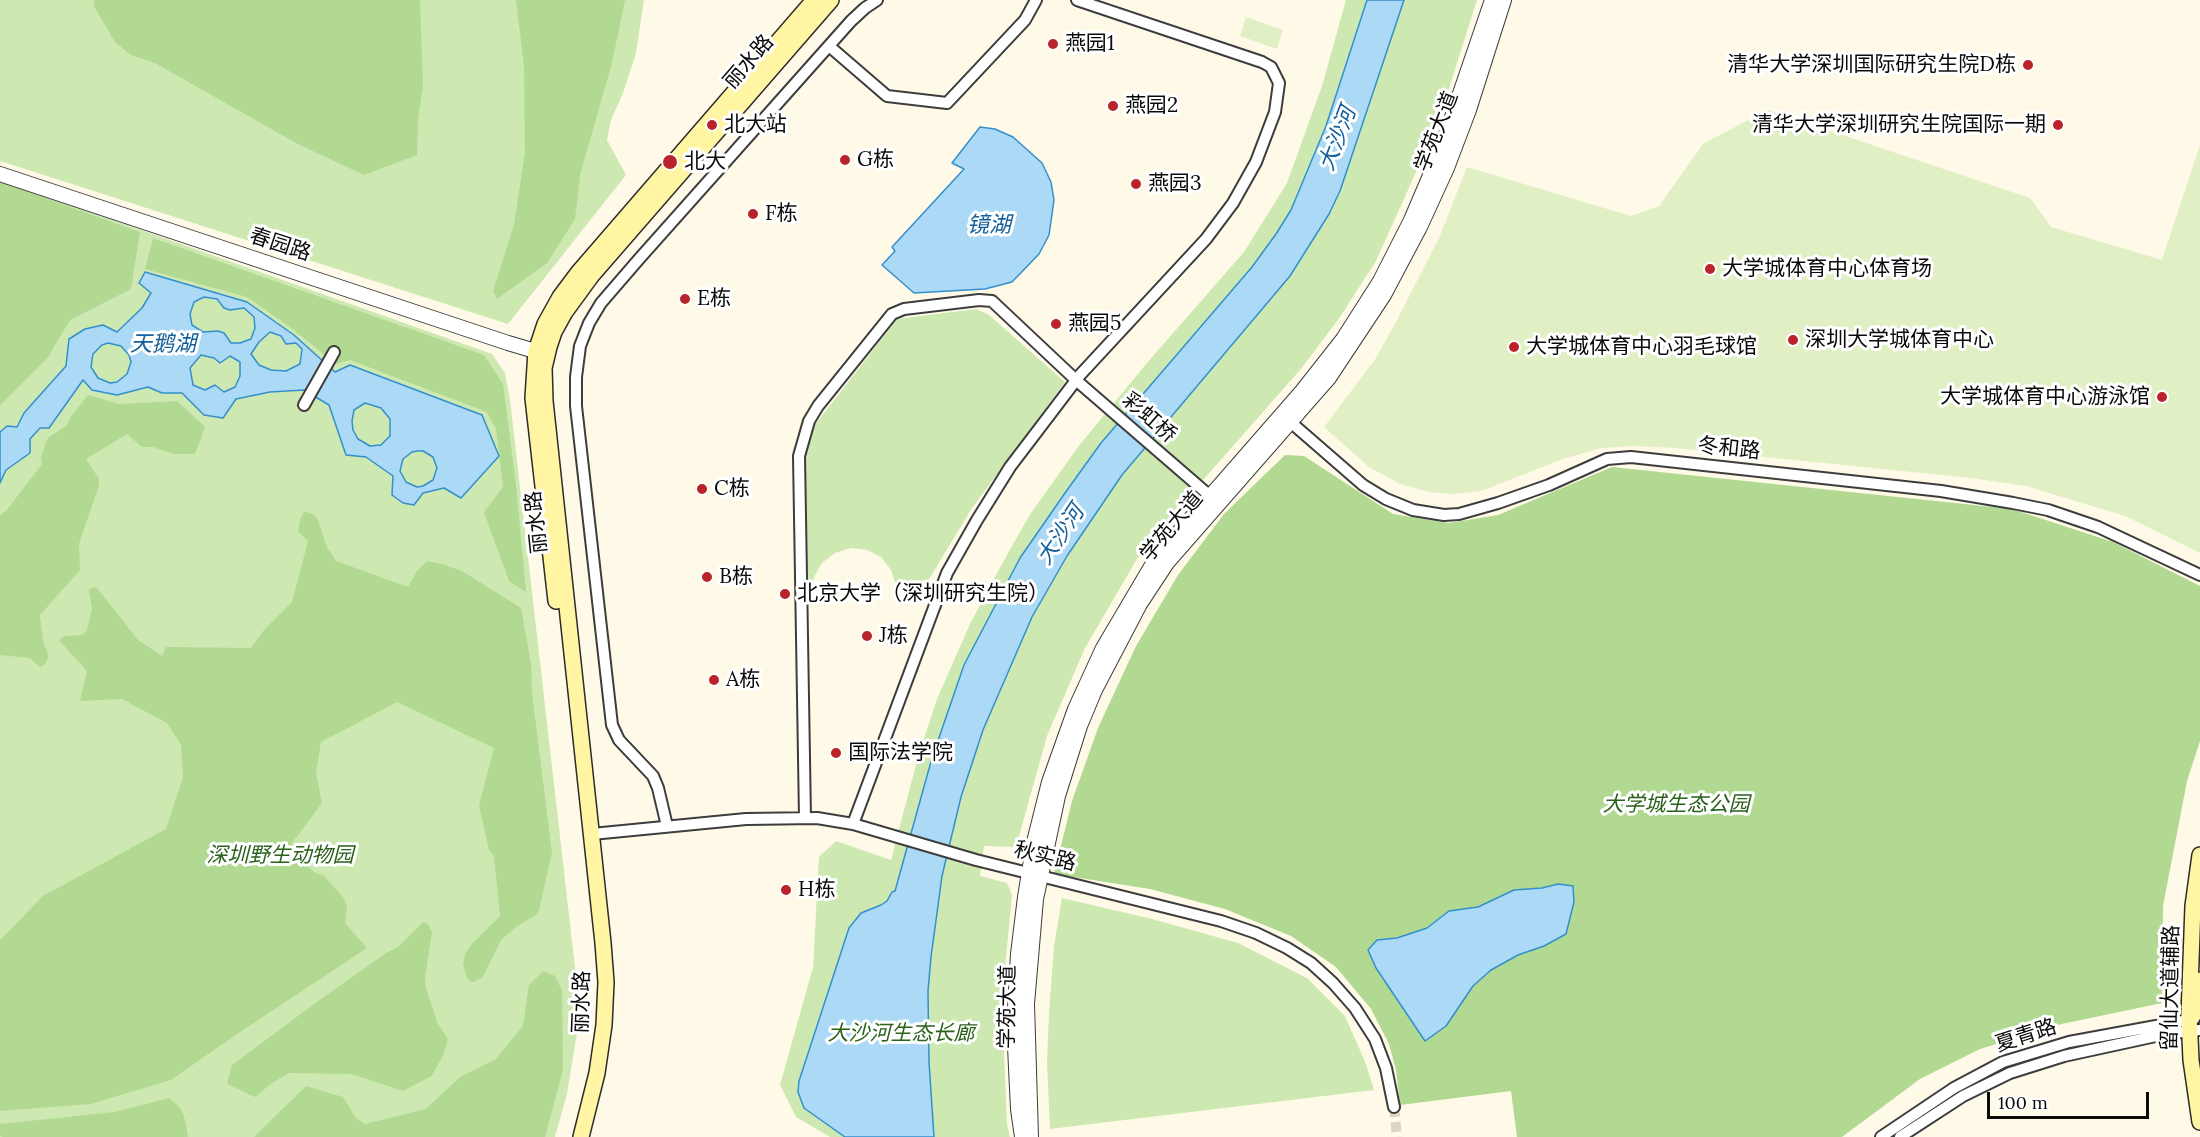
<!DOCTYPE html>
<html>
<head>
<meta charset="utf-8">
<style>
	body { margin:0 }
	#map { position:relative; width:2200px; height:1137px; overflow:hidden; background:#fffae7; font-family:Lora,serif }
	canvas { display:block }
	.scale { position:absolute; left:1987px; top:1092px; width:162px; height:27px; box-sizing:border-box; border:3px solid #0a0a0a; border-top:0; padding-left:8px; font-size:18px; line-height:21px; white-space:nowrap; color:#0a0a0a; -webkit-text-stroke:4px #fff; paint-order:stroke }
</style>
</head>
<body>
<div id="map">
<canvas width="2200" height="1137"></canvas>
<div class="scale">100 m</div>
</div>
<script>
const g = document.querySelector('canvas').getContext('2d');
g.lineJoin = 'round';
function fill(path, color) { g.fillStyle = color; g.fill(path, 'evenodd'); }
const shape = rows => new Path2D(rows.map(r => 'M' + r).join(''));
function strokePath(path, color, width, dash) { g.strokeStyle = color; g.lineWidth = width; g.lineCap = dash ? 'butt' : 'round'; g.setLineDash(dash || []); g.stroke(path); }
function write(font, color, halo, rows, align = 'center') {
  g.font = font + ' Lora,"Noto Sans SC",serif'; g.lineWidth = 6; g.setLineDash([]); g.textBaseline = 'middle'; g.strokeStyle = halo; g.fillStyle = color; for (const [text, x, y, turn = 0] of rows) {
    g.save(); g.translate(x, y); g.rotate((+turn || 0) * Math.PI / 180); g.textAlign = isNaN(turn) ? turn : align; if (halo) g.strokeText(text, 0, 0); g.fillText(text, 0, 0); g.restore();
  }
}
const green = shape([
	[0,0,644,0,636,53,623,93,611,120,607,140,626,175,508,324,0,161],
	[1346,0,1477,0,1438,123,1376,261,1338,320,1300,370,1189,496,1137,559,1085,648,1047,736,1016,847,984,846,980,876,1007,883,1012,895,1002,1000,1007,1124,1010,1137,830,1137,796,1117,780,1085,813,967,819,857,836,841,891,860,918,757,937,699,970,624,1002,564,1029,516,1078,447,1146,364,1244,252,1287,183,1322,86],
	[0,180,492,354,505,373,510,400,576,976,577,1033,567,1094,555,1137,0,1137],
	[976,309,989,315,1065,382,972,508,928,581,896,585,891,570,881,557,867,550,851,548,835,553,822,563,814,577,812,594,806,594,804,462,808,441,814,426,897,319],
	[1062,898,1152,919,1238,943,1307,978,1345,1016,1366,1064,1374,1090,1050,1129,1047,1063,1049,1013,1054,946]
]);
const forest = shape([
	[94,0,420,0,423,86,418,120,417,155,364,175,296,143,155,63,131,55,115,42,94,6],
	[516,0,625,0,612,63,580,175,575,219,547,263,497,299,493,291,514,225,525,152,524,66],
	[0,182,140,232,131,289,70,320,48,357,0,405],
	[153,238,484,355,503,384,516,484,526,592,509,581,484,512,503,487,496,429,487,412,350,360,336,364,290,327,247,297,145,269],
	[88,395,119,404,177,401,205,427,195,454,174,454,153,447,142,447,127,434,86,459,99,479,99,485,79,544,80,570,40,615,43,641,49,656,45,664,40,667,30,658,0,655,0,515,7,510,42,464,41,456,48,438,67,425,70,418],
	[1285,455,1304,456,1393,514,1449,523,1498,515,1612,467,2012,509,2113,542,2200,586,2200,741,2187,781,2163,906,2162,1003,2062,1024,1980,1049,1920,1079,1842,1137,1517,1137,1511,1091,1400,1105,1396,1070,1389,1044,1371,1009,1336,967,1291,936,1225,909,1150,889,1054,874,1072,801,1098,728,1136,646,1178,575,1224,514],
	[1558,884,1544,946,1518,955,1491,970,1473,986,1446,1026,1425,1041,1376,968,1368,950,1377,940,1397,938,1427,928,1449,911,1478,907,1514,890,1542,888],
	[304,511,314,515,318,520,327,547,336,561,408,587,417,571,427,561,442,564,462,571,521,608,531,664,532,693,552,853,539,910,536,915,517,926,501,940,483,977,474,982,468,980,463,965,465,954,471,945,500,916,494,856,489,850,479,805,494,748,397,702,321,742,316,773,322,803,292,843,293,848,303,862,314,872,324,876,343,897,347,906,345,923,367,948,234,1036,171,1080,90,1104,0,1111,0,940,43,896,166,829,183,777,181,745,167,723,122,699,80,701,87,671,59,640,64,636,82,635,87,630,92,609,89,590,94,587,97,588,138,640,162,656,166,647,251,648,264,630,292,602,308,541,298,531,300,520],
	[423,922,428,924,432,932,425,977,426,988,438,1024,448,1039,443,1055,432,1076,403,1091,351,1074,289,1073,272,1083,255,1097,227,1084,232,1065,321,999,386,953,399,946],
	[543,971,555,976,562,991,563,1070,545,1137,254,1137,306,1086,343,1097,356,1118,365,1124,426,1109,460,1077,496,1059,523,1026,529,985],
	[169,1098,180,1108,184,1116,188,1137,2,1137,0,1135,0,1124,115,1112]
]);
const pitch = shape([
	[1246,17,1283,30,1277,49,1240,36],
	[1768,110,2030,198,2051,227,2162,260,2200,145,2200,553,2125,516,2026,486,1971,478,1677,448,1633,446,1601,448,1563,459,1481,491,1453,494,1430,492,1400,484,1369,467,1324,427,1376,358,1396,322,1440,236,1467,167,1631,216,1659,206,1704,143]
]);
const water = shape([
	[1367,0,1404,0,1340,191,1329,214,1290,276,1122,475,1067,556,1032,617,983,730,961,797,942,876,931,957,928,991,929,1062,934,1137,845,1137,804,1108,798,1092,799,1081,849,928,861,913,881,905,887,901,892,892,895,891,932,758,964,665,1020,558,1065,493,1101,443,1252,267,1276,234,1291,210,1326,126,1367,0],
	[980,127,995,129,1013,137,1042,163,1051,182,1054,200,1049,235,1039,254,1012,282,985,289,914,293,882,265,895,251,892,247,964,169,952,163,980,127],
	[145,272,247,302,294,335,335,372,350,365,482,415,499,456,461,498,444,488,423,493,414,505,403,503,392,495,393,476,366,457,346,455,329,405,304,390,270,392,236,399,223,418,204,415,182,393,162,393,148,387,117,395,92,390,83,380,49,428,40,428,30,439,30,453,6,470,0,483,0,432,7,426,17,427,24,413,66,366,69,339,85,329,103,325,117,332,142,308,151,293,139,283,145,272],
	[204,297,217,299,224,308,230,310,244,308,254,317,255,328,251,339,240,343,231,343,224,333,218,331,203,332,192,325,190,314,194,302,204,297],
	[270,332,281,336,286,344,296,343,302,349,300,364,286,371,271,370,259,365,251,354,259,342,270,332],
	[108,343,121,346,129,355,131,362,127,374,117,382,110,383,98,378,91,367,93,354,102,345,108,343],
	[201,355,214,358,220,363,230,356,240,362,240,376,235,387,224,392,215,385,205,390,193,385,190,368,201,355],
	[365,403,381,408,390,419,390,436,381,445,370,446,358,439,353,430,352,421,354,410,365,403],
	[417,451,423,451,433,457,437,468,433,480,423,486,417,487,406,482,400,471,403,459,412,452,417,451],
	[1558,884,1573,886,1574,902,1566,934,1544,946,1518,955,1491,970,1473,986,1446,1026,1425,1041,1376,968,1368,950,1377,940,1397,938,1427,928,1449,911,1478,907,1514,890,1542,888,1558,884]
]);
const minorTunnel = shape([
	[1394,1107,1397,1137]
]);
const minor = shape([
	[829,46,887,96,947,103,1025,20,1036,0],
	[304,405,334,352],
	[1287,419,1363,485,1386,499,1413,510,1444,515,1459,514,1498,503,1549,485,1607,459,1631,457,1941,491,2013,503,2048,510,2098,527,2200,575],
	[805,818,799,456,809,421,818,406,892,314,904,309,979,300,992,301,1077,381,1210,496],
	[853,824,947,573,977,520,1010,467,1080,375,1206,239,1233,203,1256,162,1275,112,1279,83,1271,67,1262,62,1077,0],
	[667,826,658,788,653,776,619,740,612,725,576,406,576,377,580,346,589,323,601,303,639,259,851,21,865,8,877,0],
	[592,834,746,819,817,818,853,824,976,860,1221,921,1256,933,1287,948,1311,963,1333,983,1355,1008,1375,1039,1386,1068,1394,1107],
	[1881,1137,1954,1088,2003,1062,2069,1042,2194,1019],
	[1900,1137,1963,1096,2010,1073,2064,1056,2165,1034,2200,1030]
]);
const tertiary = shape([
	[0,174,508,343,545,354],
	[1022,1137,1018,1109,1014,1026,1018,954,1025,897,1034,842,1049,782,1075,709,1103,648,1152,565,1171,541,1302,391,1343,339,1380,281,1411,220,1440,152,1492,0],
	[1031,1137,1027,1004,1036,899,1058,796,1080,726,1095,690,1140,604,1167,563,1329,378,1384,295,1420,227,1447,168,1469,110,1504,0]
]);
const secondary = shape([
	[556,601,533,398,536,351,545,324,560,297,578,273,814,0],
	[2200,855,2193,906,2189,1015,2191,1060,2200,1122],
	[2199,1012,2200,980],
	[581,1137,597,1073,604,1025,606,982,603,943,545,401,544,368,549,347,554,332,565,312,592,275,831,0]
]);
const markers = [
	[1053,44,6,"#ba2329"],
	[2028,65,6,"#ba2329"],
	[1113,106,6,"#ba2329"],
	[712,125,6,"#ba2329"],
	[2058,125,6,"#ba2329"],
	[845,160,6,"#ba2329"],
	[670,162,8,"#ba2329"],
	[1136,184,6,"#ba2329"],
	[753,214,6,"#ba2329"],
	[1710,269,6,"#ba2329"],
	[685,299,6,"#ba2329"],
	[1056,324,6,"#ba2329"],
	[1793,340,6,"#ba2329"],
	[1514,347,6,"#ba2329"],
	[2162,397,6,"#ba2329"],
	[702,489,6,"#ba2329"],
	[707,577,6,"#ba2329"],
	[785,594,6,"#ba2329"],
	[867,636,6,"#ba2329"],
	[714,680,6,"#ba2329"],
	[836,753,6,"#ba2329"],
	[786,890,6,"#ba2329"]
];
const poiNames = [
	["燕园1",1065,44],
	["清华大学深圳国际研究生院D栋",2016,65,"right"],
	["燕园2",1125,106],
	["北大站",724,125],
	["清华大学深圳研究生院国际一期",2046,125,"right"],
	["G栋",857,160],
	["北大",684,162],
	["燕园3",1148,184],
	["F栋",765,214],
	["大学城体育中心体育场",1722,269],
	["E栋",697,299],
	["燕园5",1068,324],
	["深圳大学城体育中心",1805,340],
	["大学城体育中心羽毛球馆",1526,347],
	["大学城体育中心游泳馆",2150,397,"right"],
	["C栋",714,489],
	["B栋",719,577],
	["北京大学（深圳研究生院）",797,594],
	["J栋",879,636],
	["A栋",726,680],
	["国际法学院",848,753],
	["H栋",798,890]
];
const streetNames = [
	["丽水路",749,62,-49],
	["学苑大道",1437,132,-69],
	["春园路",280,245,18],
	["彩虹桥",1149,418,41],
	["冬和路",1729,449,6],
	["丽水路",537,522,-96],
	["学苑大道",1172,527,-50],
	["秋实路",1045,857,14],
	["留仙大道辅路",2171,988,-89],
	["丽水路",582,1002,-88],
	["学苑大道",1008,1007,-89],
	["夏青路",2026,1036,-18]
];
const parkNames = [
	["大学城生态公园",1676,805],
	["深圳野生动物园",280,856],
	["大沙河生态长廊",901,1034]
];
const waterNames = [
	["大沙河",1338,139,-69],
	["镜湖",989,226],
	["天鹅湖",163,345],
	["大沙河",1061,535,-56]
];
fill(green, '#cee8b2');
fill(forest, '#b1d991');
fill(pitch, '#e0efc4');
fill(water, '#acdaf6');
strokePath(water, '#338fcd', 1.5);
strokePath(minorTunnel, '#dad6c6', 10, [10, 5]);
strokePath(minor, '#3d3d3d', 14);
strokePath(tertiary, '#3d3d3d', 16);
strokePath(secondary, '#2c2c2c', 18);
strokePath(minor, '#fff', 10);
strokePath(tertiary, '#fff', 14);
strokePath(secondary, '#fff5a2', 15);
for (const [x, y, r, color] of markers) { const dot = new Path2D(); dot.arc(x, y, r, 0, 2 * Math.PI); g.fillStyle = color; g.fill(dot); strokePath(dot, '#fff', 2); }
write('21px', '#0a0a0a', '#fff', poiNames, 'left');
write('21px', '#0a0a0a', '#fff', streetNames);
write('italic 21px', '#2a611b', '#fff', parkNames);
write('italic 22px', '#14609b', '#fff', waterNames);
</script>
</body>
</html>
